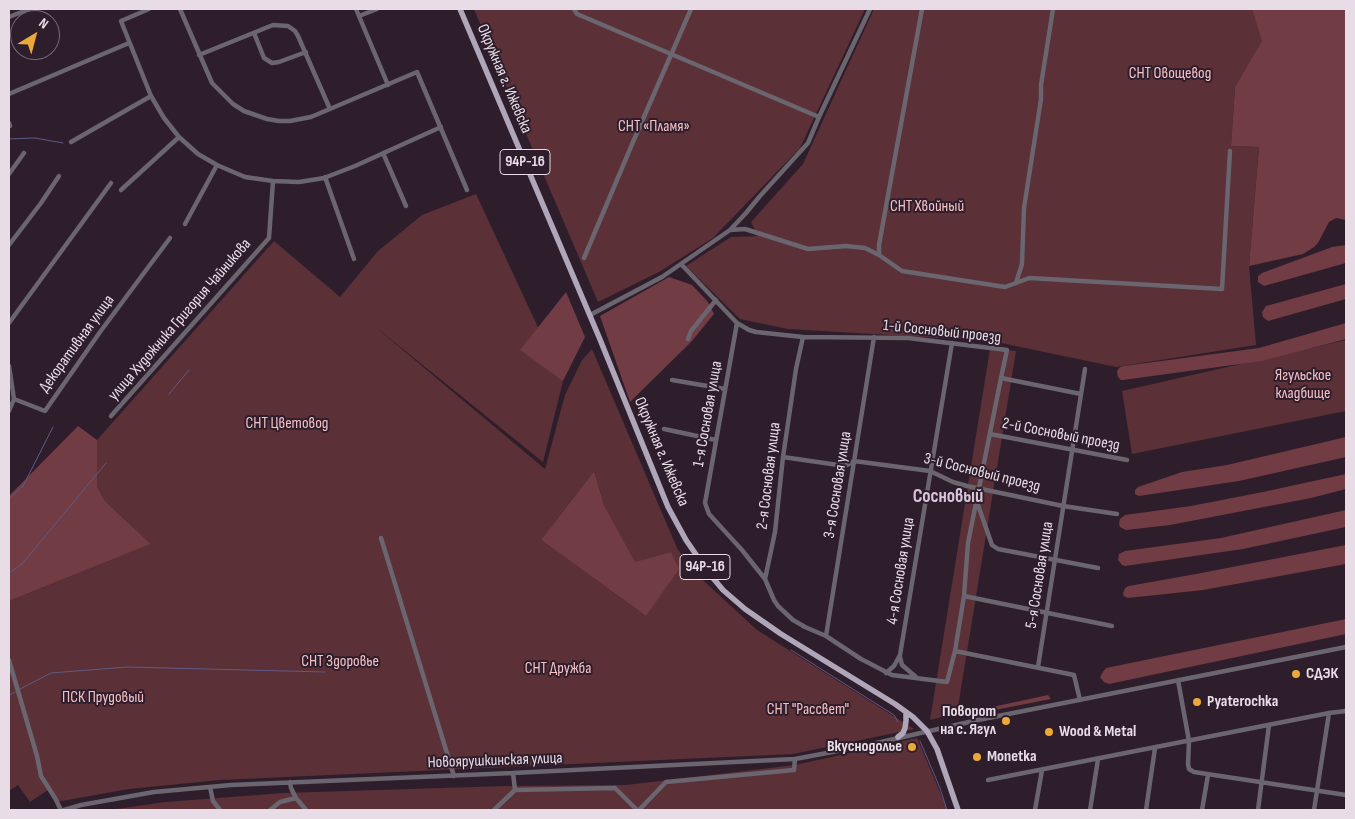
<!DOCTYPE html>
<html>
<head>
<meta charset="utf-8">
<style>
	body { margin:0 }
	#map { position:relative; width:1355px; height:819px; overflow:hidden; background:#2e1e2c; font-family:"Sofia Sans Condensed",sans-serif }
	canvas { display:block }
	.frame { position:absolute; inset:0; border:10px solid #e8dde7; pointer-events:none }
	.north { position:absolute; left:10px; top:10px; width:50px; height:50px; box-sizing:border-box; background:#2e1e2c; border:1px solid #786a77; border-radius:50%; rotate:37deg; font-size:14px; font-weight:700; line-height:20px; text-align:center; color:#e8dde7 }
	.north::after { content:''; display:block; margin:auto; width:18px; height:22px; background:#eca93a; clip-path:polygon(50% 0,100% 100%,50% 72%,0 100%) }
</style>
</head>
<body>
<div id="map">
<canvas width="1355" height="819"></canvas>
<div class="frame"></div>
<div class="north">N</div>
</div>
<script>
const g = document.querySelector('canvas').getContext('2d');
g.lineJoin = 'round';
function fill(path, color) { g.fillStyle = color; g.fill(path, 'evenodd'); }
const shape = rows => new Path2D(rows.map(r => 'M' + r).join(''));
function strokePath(path, color, width, dash) { g.strokeStyle = color; g.lineWidth = width; g.lineCap = dash ? 'butt' : 'round'; g.setLineDash(dash || []); g.stroke(path); }
function write(font, color, halo, rows, align = 'center') {
  g.font = font + ' "Sofia Sans Condensed",sans-serif'; g.lineWidth = 4; g.setLineDash([]); g.textBaseline = 'middle'; g.strokeStyle = halo; g.fillStyle = color; for (const [text, x, y, turn = 0] of rows) {
    g.save(); g.translate(x, y); g.rotate((+turn || 0) * Math.PI / 180); g.textAlign = isNaN(turn) ? turn : align; if (halo) g.strokeText(text, 0, 0); g.fillText(text, 0, 0); g.restore();
  }
}
const green = shape([
	[474,9,865,9,800,148,713,238,659,272,598,302,507,89],
	[874,9,1252,9,1263,41,1235,87,1231,146,1259,147,1249,266,1256,345,1116,367,992,341,788,329,740,319,686,266,731,237,758,236,751,222,803,164],
	[476,194,563,381,543,462,373,325,545,469,565,395,582,360,592,349,677,548,693,571,757,630,914,729,793,754,220,780,129,789,56,802,48,790,30,802,18,785,9,791,9,601,151,544,105,501,97,486,97,440,274,241,340,297,378,251,422,215],
	[594,471,604,505,635,563,671,552,646,616,541,540],
	[1346,340,1346,411,1132,454,1122,391],
	[990,349,1016,351,957,713,930,720],
	[917,738,946,806,946,810,110,810,165,802,284,793,506,786,626,785,795,765]
]);
const forest = shape([
	[1252,9,1346,9,1346,220,1336,218,1329,222,1318,243,1314,247,1303,254,1249,266,1259,147,1231,146,1235,87,1262,41],
	[1346,245,1346,263,1264,286,1258,282,1258,276,1262,273,1332,247],
	[669,277,692,285,708,302,714,314,692,341,630,402,600,316],
	[1346,284,1346,299,1268,321,1263,317,1262,312,1266,306],
	[566,292,585,337,563,381,520,350],
	[1346,323,1346,339,1262,361,1123,380,1121,380,1118,377,1117,371,1120,367,1124,366,1259,348],
	[78,426,97,440,97,486,105,501,151,544,9,601,9,496],
	[1346,437,1346,457,1239,481,1139,496,1135,494,1135,490,1138,487,1182,472,1227,465],
	[594,471,604,505,635,562,671,552,679,569,646,616,541,540],
	[1346,474,1346,489,1311,498,1170,525,1126,530,1120,527,1119,524,1120,519,1125,515,1191,506,1263,492],
	[1346,510,1346,527,1243,549,1125,566,1122,565,1118,560,1119,554,1125,551,1221,538],
	[1346,545,1346,564,1203,590,1128,598,1124,596,1123,594,1125,588,1129,586,1196,574],
	[1346,619,1346,634,1109,684,1104,682,1100,677,1103,672,1106,668],
	[1048,695,1051,699,959,717,960,714]
]);
const stream = shape([
	[9,139,35,138,63,143],
	[169,394,189,370],
	[9,499,23,486,53,427],
	[9,573,22,564,106,463],
	[791,650,894,715,898,722],
	[20,689,51,673,127,667,325,672],
	[9,695,17,691],
	[920,741,940,788,947,810]
]);
const minor = shape([
	[149,9,121,21,151,96,164,118,179,137,198,154,217,165,245,177,273,181,299,182,324,178,355,166,441,127],
	[180,9,212,83,233,104,244,111,267,119,279,121,290,121,311,117,417,72,467,190],
	[356,9,388,85],
	[574,9,577,14,819,117,808,143,760,196,746,213,730,230],
	[359,16,377,9],
	[9,17,29,9],
	[254,33,264,58,272,63,279,62,306,52],
	[199,55,268,27,273,25,288,26,295,31,298,36,330,109],
	[9,94,129,43],
	[819,117,870,9],
	[9,123,10,126],
	[71,142,151,96],
	[383,153,406,206],
	[9,174,24,153],
	[325,177,354,259],
	[121,190,179,137],
	[185,224,217,165],
	[9,245,41,203,59,176],
	[879,255,879,245,885,212,922,9],
	[584,258,633,142,691,9],
	[681,264,737,323,749,330,756,332,803,337,908,338,1007,350,1001,378,1081,394],
	[1016,283,1029,278,1222,289,1230,151],
	[590,315,662,277,730,230,745,229,808,249,846,246,865,248,879,255,902,271,1005,287,1016,283,1022,264,1024,208,1041,99,1041,85,1053,9],
	[9,323,111,183],
	[737,323,705,503,709,514,742,550,765,579],
	[803,337,796,369,783,457,775,532,765,579,774,600,778,606,793,620,805,627,826,636,861,659,892,675,947,682,955,651,1074,675,1080,700],
	[688,339,691,331,716,300],
	[9,366,14,399],
	[672,380,725,389],
	[14,399,45,411,100,332,170,238],
	[9,411,14,399],
	[111,416,269,238,273,181],
	[664,429,716,440],
	[990,434,1127,460],
	[783,457,845,466,854,461,930,471,953,482,967,486,1063,506,1117,514],
	[978,505,992,545,998,549,1098,568],
	[381,538,454,776],
	[964,596,1112,626],
	[826,636,874,337],
	[955,651,964,596,968,543,1001,378],
	[900,657,902,665,916,677],
	[9,660,37,756,41,776,55,798,61,810],
	[1038,667,1085,369],
	[886,673,894,666,900,655,952,343],
	[1178,680,1189,741,1188,764,1189,769,1194,772,1346,795],
	[988,780,1329,713,1346,711],
	[290,782,291,788,296,798,306,810],
	[210,787,213,801,220,810],
	[515,790,615,788,637,810],
	[64,810,81,805,154,792,231,785,513,773,795,759,859,747,978,720,1346,647],
	[270,810,280,802,296,798],
	[494,810,515,790,513,773],
	[639,810,666,782,794,770,795,759],
	[1035,810,1042,770],
	[1090,810,1098,759],
	[1146,810,1155,748],
	[1202,810,1208,775],
	[1258,810,1269,725],
	[1314,810,1329,713]
]);
const major = shape([
	[460,9,599,337,668,507,686,540,708,572,723,590,745,609,781,634,895,704,913,717,927,731,937,749,958,810],
	[898,737,903,733,905,728,906,721,906,712]
]);
const markers = [
	[1296,674,5,"#eca93a"],
	[1197,702,5,"#eca93a"],
	[1006,721,5,"#eca93a"],
	[1049,732,5,"#eca93a"],
	[912,747,5,"#eca93a"],
	[977,757,5,"#eca93a"]
];
const shields = [
	[525,162,50],
	[705,567,50]
];
const shieldNames = [
	["94Р-16",525,162],
	["94Р-16",705,567]
];
const parkNames = [
	["СНТ Овощевод",1170,74],
	["СНТ «Пламя»",654,127],
	["СНТ Хвойный",927,207],
	["Ягульское",1303,376],
	["кладбище",1303,394],
	["СНТ Цветовод",287,424],
	["СНТ Здоровье",340,662],
	["СНТ Дружба",558,669],
	["ПСК Прудовый",103,698],
	["СНТ \"Рассвет\"",808,710]
];
const streetNames = [
	["Окружная г. Ижевска",504,79,67],
	["улица Художника Григория Чайникова",180,320,-49],
	["1-й Сосновый проезд",942,332,6],
	["Декоративная улица",77,344,-54],
	["1-я Сосновая улица",708,414,-80],
	["2-й Сосновый проезд",1061,435,11],
	["Окружная г. Ижевска",661,452,67],
	["3-й Сосновый проезд",982,473,14],
	["2-я Сосновая улица",769,476,-83],
	["3-я Сосновая улица",838,485,-81],
	["4-я Сосновая улица",901,571,-81],
	["5-я Сосновая улица",1040,575,-81],
	["Новоярушкинская улица",495,761,-2]
];
const poiNames = [
	["СДЭК",1306,674],
	["Pyaterochka",1207,702],
	["Поворот",996,712,"right"],
	["на с. Ягул",996,730,"right"],
	["Wood & Metal",1059,732],
	["Вкуснодолье",902,747,"right"],
	["Monetka",987,757]
];
const quarterNames = [
	["Сосновый",948,497]
];
fill(green, '#5b3036');
fill(forest, '#713c43');
strokePath(stream, '#5e5a89', 1);
strokePath(minor, '#6a656f', 4.5);
strokePath(major, '#b0a6ba', 5.5);
for (const [x, y, r, color] of markers) { const dot = new Path2D(); dot.arc(x, y, r, 0, 2 * Math.PI); g.fillStyle = color; g.fill(dot); strokePath(dot, '#2e1e2c', 2); }
for (const [x, y, w] of shields) { const box = new Path2D(); box.roundRect(x - w / 2, y - 12.5, w, 25, 4); g.fillStyle = '#2e1e2c'; g.fill(box); strokePath(box, '#e8dde7', 1); }
write('bold 15px', '#e8dde7', null, shieldNames);
write('16px', '#f6c0c5', '#2e1e2c', parkNames);
write('16px', '#e8dde7', '#2e1e2c', streetNames);
write('bold 16px', '#e8dde7', '#2e1e2c', poiNames, 'left');
write('bold 19px', '#dac4d7', '#2e1e2c', quarterNames);
</script>
</body>
</html>
